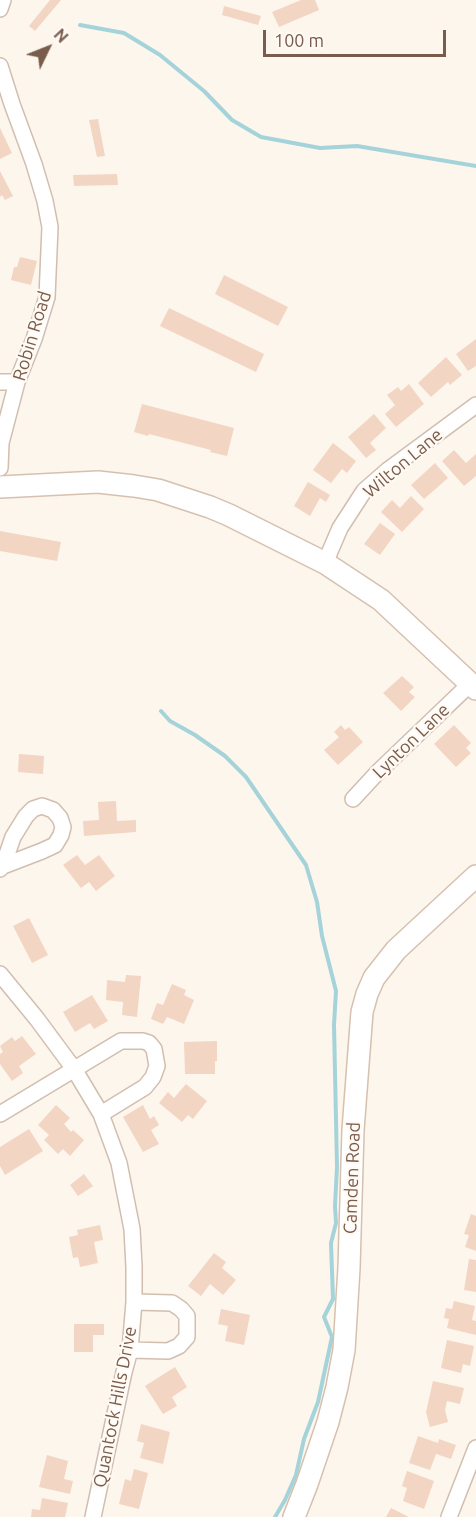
<!DOCTYPE html>
<html>
<head>
<meta charset="utf-8">
<style>
	body { margin:0 }
	#map { position:relative; width:476px; height:1517px; overflow:hidden; background:#fdf6ec; font-family:Ubuntu,sans-serif }
	canvas { display:block }
	.north { position:absolute; left:18px; top:18px; width:60px; height:60px; -webkit-text-stroke:4px #fffaf3; paint-order:stroke; rotate:47deg; font-size:16px; font-weight:700; line-height:24px; text-align:center; color:#7a5c4d }
	.north::after { content:''; display:block; margin:auto; width:21px; height:27px; background:#7a5c4d; clip-path:polygon(50% 0,100% 100%,50% 72%,0 100%) }
	.scale { position:absolute; left:263px; top:30px; width:183px; height:27px; box-sizing:border-box; border:3px solid #7a5c4d; border-top:0; padding-left:8px; font-size:18px; line-height:21px; white-space:nowrap; color:#7a5c4d; -webkit-text-stroke:4px #fffaf3; paint-order:stroke }
</style>
</head>
<body>
<div id="map">
<canvas width="476" height="1517"></canvas>
<div class="north">N</div>
<div class="scale">100 m</div>
</div>
<script>
const g = document.querySelector('canvas').getContext('2d');
g.lineJoin = 'round';
const shape = rows => new Path2D(rows.map(r => 'M' + r).join(''));
function strokePath(path, color, width, dash) { g.strokeStyle = color; g.lineWidth = width; g.lineCap = dash ? 'butt' : 'round'; g.setLineDash(dash || []); g.stroke(path); }
function fill(path, color) { g.fillStyle = color; g.fill(path, 'evenodd'); }
function write(font, color, halo, rows, align = 'center') {
  g.font = font + ' Ubuntu,sans-serif'; g.lineWidth = 4.5; g.setLineDash([]); g.textBaseline = 'middle'; g.strokeStyle = halo; g.fillStyle = color; for (const [text, x, y, turn = 0] of rows) {
    g.save(); g.translate(x, y); g.rotate((+turn || 0) * Math.PI / 180); g.textAlign = isNaN(turn) ? turn : align; if (halo) g.strokeText(text, 0, 0); g.fillText(text, 0, 0); g.restore();
  }
}
const stream = shape([
	[80,25,124,33,160,55,204,91,232,120,261,137,320,148,357,146,476,166],
	[161,711,170,721,195,735,225,756,246,777,306,865,317,902,322,936,336,991,334,1025,337,1167,335,1206,336,1223,331,1243,333,1299,324,1317,332,1337,318,1402,304,1439,296,1475,285,1500,275,1517]
]);
const building = shape([
	[50,0,61,0,35,31,29,26],
	[301,0,315,0,319,10,279,27,272,12],
	[224,6,261,16,258,25,222,15],
	[98,119,105,156,97,157,89,120],
	[0,128,12,153,0,159],
	[0,171,13,196,5,200,2,195,0,197],
	[117,174,118,185,74,186,73,175],
	[20,257,37,261,31,285,11,280,14,267,17,267],
	[224,275,288,307,278,326,215,294],
	[169,308,264,354,256,372,160,326],
	[476,339,476,366,468,371,456,354],
	[446,357,462,375,450,385,448,382,431,397,418,383],
	[409,384,424,404,396,427,385,414,395,405,387,395,398,387,401,391],
	[142,404,234,428,227,456,210,452,211,450,149,434,148,436,134,432],
	[374,414,386,428,370,443,376,450,366,458,348,437],
	[333,443,356,461,347,473,342,469,331,483,313,470],
	[454,450,466,463,476,454,476,476,464,486,442,461],
	[435,463,448,478,424,499,411,485],
	[308,482,330,495,326,502,320,498,310,516,294,506],
	[411,496,424,509,402,532,381,512,392,500,400,508],
	[380,523,395,534,380,555,364,544],
	[0,531,61,542,57,561,0,551],
	[402,676,414,687,409,692,415,697,401,711,383,693],
	[341,725,345,730,349,727,363,742,338,765,324,750,339,737,334,732],
	[454,725,471,743,466,748,471,753,456,767,434,744],
	[19,754,44,756,43,774,18,772],
	[116,801,117,821,136,820,136,832,84,836,83,821,99,820,98,802],
	[77,855,85,865,99,855,115,876,96,891,89,882,81,888,63,865],
	[29,918,48,955,32,963,13,926],
	[126,975,141,976,137,1017,122,1015,123,1002,106,1000,107,980,125,982],
	[172,984,186,990,184,995,194,1000,184,1024,167,1017,163,1024,151,1019,157,1003,163,1005],
	[92,995,108,1021,94,1029,90,1023,75,1032,63,1012],
	[22,1036,36,1054,19,1066,23,1073,12,1081,0,1064,0,1054,3,1052,0,1046,12,1037,15,1041],
	[217,1041,217,1061,215,1061,215,1074,185,1074,184,1042],
	[186,1084,207,1101,193,1119,188,1115,182,1122,159,1103,168,1092,174,1098],
	[56,1105,70,1118,64,1124,71,1132,73,1130,84,1140,70,1156,63,1149,58,1154,44,1140,49,1135,38,1125],
	[143,1105,150,1119,154,1116,159,1125,151,1130,159,1144,143,1152,123,1117],
	[29,1129,43,1151,5,1175,0,1166,0,1147],
	[84,1174,93,1186,78,1196,70,1185],
	[471,1214,476,1216,476,1251,465,1247,469,1235,464,1234],
	[100,1225,103,1240,94,1242,98,1263,80,1267,78,1257,73,1258,69,1237,78,1235,77,1230],
	[214,1253,226,1262,222,1268,236,1280,223,1295,210,1284,201,1296,188,1286],
	[469,1259,476,1260,476,1292,464,1290],
	[454,1301,475,1306,472,1320,476,1321,476,1335,447,1328,449,1319,444,1318,446,1308,452,1309],
	[221,1309,250,1315,244,1345,225,1341,228,1326,218,1324],
	[74,1324,104,1324,104,1335,93,1335,93,1352,74,1352],
	[447,1340,474,1346,470,1366,463,1364,461,1373,441,1368],
	[175,1367,187,1387,172,1397,177,1406,163,1414,145,1386],
	[433,1381,464,1388,460,1404,447,1401,445,1410,448,1422,430,1427,426,1412],
	[141,1424,170,1432,163,1464,140,1458,144,1443,137,1441],
	[418,1436,438,1443,439,1439,456,1445,451,1459,436,1454,430,1470,409,1463],
	[47,1455,68,1461,64,1479,73,1481,70,1494,39,1487],
	[134,1469,148,1473,139,1509,119,1504,125,1479,131,1481],
	[407,1471,434,1481,424,1509,403,1501,407,1488,402,1486],
	[42,1498,68,1503,65,1517,31,1517,32,1509,40,1510],
	[391,1508,409,1517,386,1517]
]);
const street = shape([
	[0,9,3,0],
	[0,66,12,104,34,164,45,201,50,227,47,297,34,339,17,382,1,443,0,468],
	[0,382,17,382],
	[325,563,340,528,364,491,388,470,476,405],
	[353,799,377,773,471,683],
	[0,869,3,866,13,837,26,816,33,809,42,806,53,810,60,818,63,827,61,835,55,845,42,851,3,866],
	[0,974,37,1019,74,1069,101,1114,119,1163,132,1229,134,1267,134,1302,130,1350,124,1372,93,1517],
	[0,1114,121,1041,143,1041,149,1043,154,1049,157,1066,153,1077,145,1087,101,1114],
	[130,1350,168,1351,179,1346,187,1337,187,1316,181,1309,172,1303,134,1302],
	[449,1517,476,1448]
]);
const secondary = shape([
	[0,487,98,482,134,486,158,490,210,507,229,515,325,563,381,600,476,689],
	[294,1517,307,1484,328,1422,337,1387,344,1350,349,1268,353,1130,362,1012,367,994,374,978,396,950,476,876]
]);
const streetNames = [
	["Robin Road",32,336,-73],
	["Wilton Lane",403,463,-40],
	["Lynton Lane",411,741,-44],
	["Camden Road",352,1178,-88],
	["Quantock Hills Drive",115,1407,-79]
];
strokePath(stream, '#a5d3da', 4);
fill(building, '#f3d5c3');
strokePath(street, '#d1beb0', 18);
strokePath(secondary, '#d6c0b0', 24);
strokePath(street, '#fff', 15);
strokePath(secondary, '#fff', 21);
write('18px', '#7a5c4d', '#fffaf3', streetNames);
</script>
</body>
</html>
